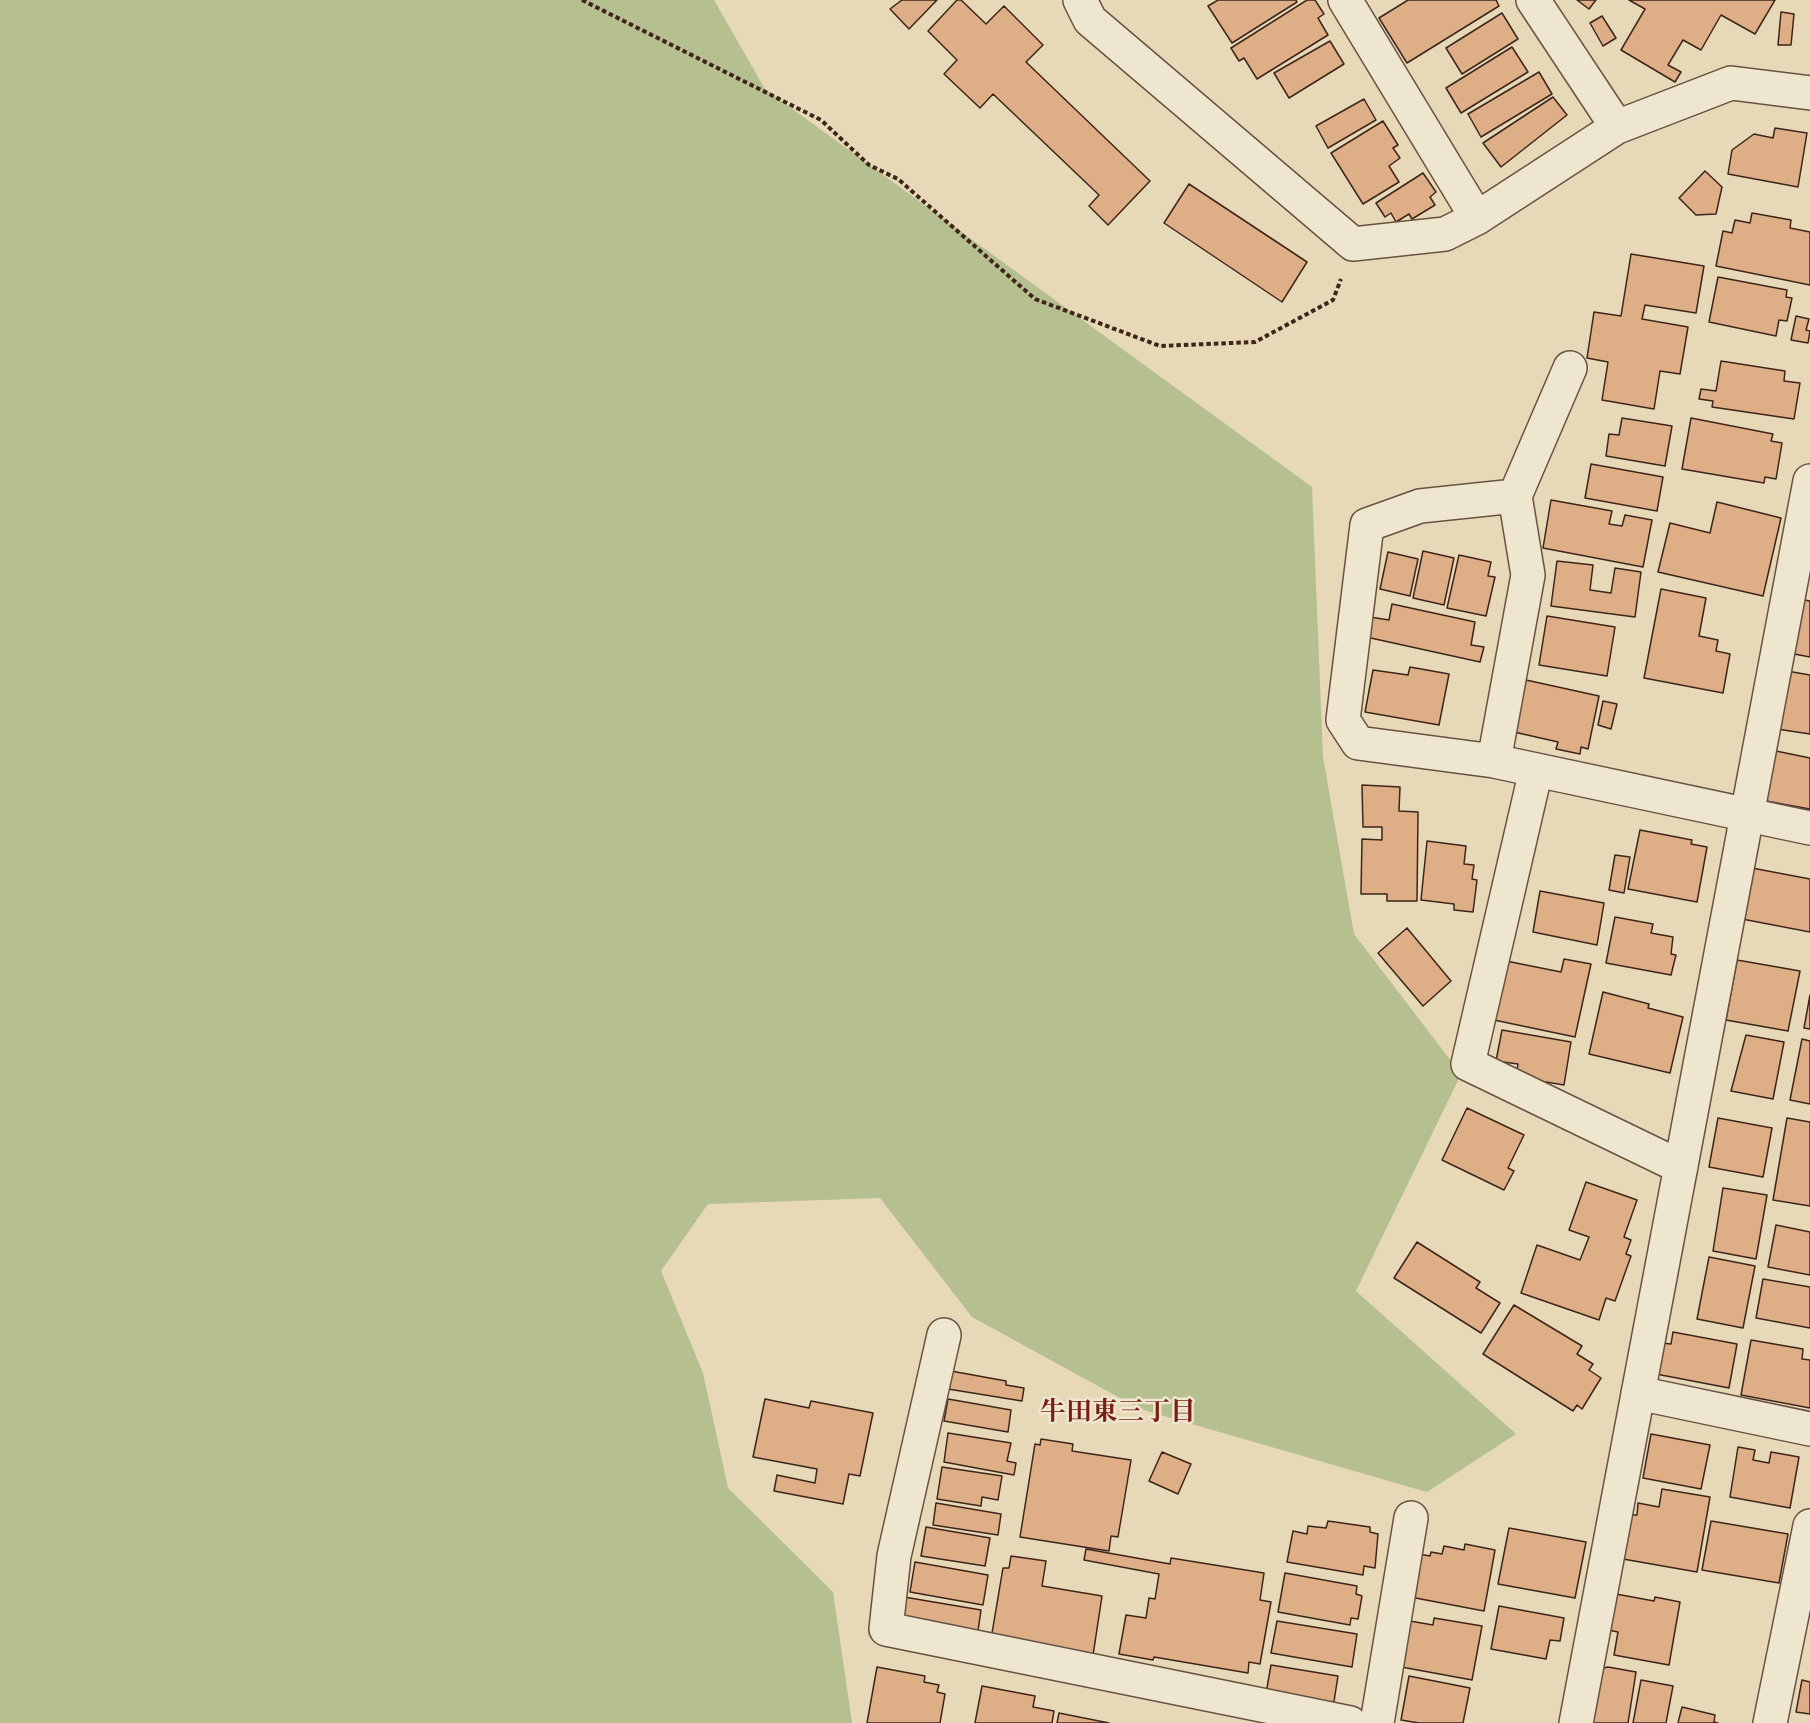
<!DOCTYPE html>
<html>
<head>
<meta charset="utf-8">
<style>
	body { margin:0 }
	canvas { display:block; background:#e7d8b7 }
</style>
</head>
<body>
<canvas width="1810" height="1723"></canvas>
<script>
const g = document.querySelector('canvas').getContext('2d');
g.lineJoin = 'round';
function fill(path, color) { g.fillStyle = color; g.fill(path, 'evenodd'); }
const shape = rows => new Path2D(rows.map(r => 'M' + r).join(''));
function strokePath(path, color, width, dash) { g.strokeStyle = color; g.lineWidth = width; g.lineCap = dash ? 'butt' : 'round'; g.setLineDash(dash || []); g.stroke(path); }
function write(font, color, halo, rows, align = 'center') {
  g.font = font + ' "EB Garamond","Noto Serif JP",serif'; g.lineWidth = 5; g.setLineDash([]); g.textBaseline = 'middle'; g.strokeStyle = halo; g.fillStyle = color; for (const [text, x, y, turn = 0] of rows) {
    g.save(); g.translate(x, y); g.rotate((+turn || 0) * Math.PI / 180); g.textAlign = isNaN(turn) ? turn : align; if (halo) g.strokeText(text, 0, 0); g.fillText(text, 0, 0); g.restore();
  }
}
const green = shape([
	[0,0,714,0,765,89,1312,487,1323,757,1354,934,1461,1074,1356,1291,1516,1434,1427,1492,1140,1409,972,1317,880,1198,708,1204,661,1271,703,1373,728,1488,833,1592,852,1723,0,1723]
]);
const building = shape([
	[902,0,937,0,909,29,890,9,902,0],
	[957,0,961,0,986,24,1004,6,1043,45,1026,62,1150,181,1108,225,1089,206,1099,195,993,94,980,108,944,74,957,60,928,31,957,0],
	[1218,0,1296,0,1297,2,1232,43,1208,6,1218,0],
	[1307,0,1315,0,1324,14,1318,18,1328,35,1257,79,1244,58,1239,61,1231,48,1307,0],
	[1408,0,1496,0,1499,6,1407,63,1379,18,1408,0],
	[1596,0,1589,9,1577,0,1596,0],
	[1629,0,1775,0,1755,34,1721,15,1701,50,1683,40,1668,65,1681,72,1675,82,1621,50,1645,9,1629,0],
	[1781,12,1794,14,1791,45,1778,45,1781,12],
	[1502,13,1518,39,1462,74,1446,48,1502,13],
	[1602,16,1616,38,1603,46,1590,23,1602,16],
	[1330,41,1344,64,1289,98,1274,73,1330,41],
	[1512,47,1528,72,1461,113,1446,88,1512,47],
	[1539,72,1552,94,1481,137,1468,114,1539,72],
	[1553,97,1567,115,1501,167,1483,143,1553,97],
	[1364,99,1376,120,1328,148,1316,126,1364,99],
	[1383,121,1398,145,1393,148,1400,158,1389,166,1399,182,1363,204,1331,153,1383,121],
	[1775,128,1807,133,1798,187,1728,174,1732,150,1754,134,1773,138,1775,128],
	[1705,171,1722,187,1716,214,1696,215,1679,198,1705,171],
	[1423,173,1436,192,1430,197,1435,205,1412,219,1409,214,1396,222,1391,213,1385,217,1376,203,1423,173],
	[1189,184,1307,262,1282,302,1164,223,1189,184],
	[1752,213,1791,220,1790,228,1810,232,1810,285,1716,266,1723,231,1732,233,1735,220,1750,223,1752,213],
	[1631,254,1704,266,1696,313,1645,305,1642,319,1688,327,1680,374,1660,371,1654,409,1602,400,1608,362,1587,358,1594,312,1621,316,1631,254],
	[1718,277,1787,290,1786,297,1792,298,1787,321,1779,320,1776,336,1709,322,1718,277],
	[1796,316,1809,319,1806,330,1810,331,1808,343,1791,340,1796,316],
	[1721,361,1785,371,1784,381,1800,383,1794,419,1712,407,1713,401,1699,399,1701,389,1716,391,1721,361],
	[1622,418,1672,426,1665,466,1606,456,1609,434,1619,435,1622,418],
	[1691,418,1773,434,1771,441,1782,443,1776,479,1765,477,1764,483,1682,469,1691,418],
	[1591,464,1663,477,1657,511,1585,498,1591,464],
	[1551,500,1612,511,1609,524,1622,526,1625,515,1652,520,1643,567,1543,548,1551,500],
	[1717,502,1781,518,1763,596,1658,572,1670,523,1710,533,1717,502],
	[1423,551,1454,558,1444,605,1413,598,1423,551],
	[1388,552,1418,559,1410,596,1380,589,1388,552],
	[1459,555,1491,562,1488,576,1495,577,1486,616,1447,608,1459,555],
	[1557,561,1593,565,1590,590,1611,593,1615,568,1641,572,1635,617,1551,606,1557,561],
	[1661,589,1706,598,1699,636,1718,640,1716,651,1730,654,1723,693,1644,678,1661,589],
	[1799,599,1810,601,1810,657,1789,653,1799,599],
	[1392,604,1475,622,1471,645,1484,647,1480,662,1366,637,1370,617,1389,620,1392,604],
	[1547,616,1615,627,1607,676,1539,665,1547,616],
	[1410,667,1449,674,1439,725,1365,712,1373,670,1408,675,1410,667],
	[1787,671,1810,675,1810,734,1777,729,1787,671],
	[1526,680,1599,696,1588,749,1581,747,1580,754,1556,749,1558,742,1514,732,1526,680],
	[1603,701,1617,704,1611,729,1598,725,1603,701],
	[1776,751,1810,758,1810,809,1766,801,1776,751],
	[1362,785,1400,787,1399,811,1418,812,1417,901,1387,901,1387,894,1361,894,1362,839,1382,840,1382,827,1363,827,1362,785],
	[1640,830,1692,840,1691,844,1707,847,1697,902,1628,889,1640,830],
	[1427,841,1466,846,1464,864,1474,865,1472,879,1477,880,1473,912,1454,910,1454,904,1421,900,1427,841],
	[1615,855,1630,857,1624,893,1609,890,1615,855],
	[1752,868,1810,879,1810,932,1742,919,1752,868],
	[1540,891,1604,903,1597,945,1533,932,1540,891],
	[1615,917,1653,924,1651,933,1673,937,1671,954,1676,955,1671,975,1606,963,1615,917],
	[1407,928,1451,981,1423,1006,1378,953,1407,928],
	[1564,959,1591,964,1575,1037,1494,1020,1506,961,1561,972,1564,959],
	[1737,960,1800,971,1788,1031,1726,1020,1737,960],
	[1603,992,1649,1004,1648,1008,1683,1017,1670,1073,1589,1054,1603,992],
	[1810,995,1810,1029,1804,1028,1810,995],
	[1502,1030,1571,1042,1564,1085,1516,1077,1518,1064,1496,1061,1502,1030],
	[1746,1035,1784,1042,1773,1099,1731,1091,1746,1035],
	[1802,1039,1810,1041,1810,1104,1790,1100,1802,1039],
	[1467,1108,1524,1135,1508,1168,1514,1171,1504,1190,1442,1160,1467,1108],
	[1718,1118,1772,1128,1763,1177,1709,1167,1718,1118],
	[1787,1118,1810,1122,1810,1206,1773,1200,1787,1118],
	[1586,1182,1637,1200,1624,1237,1631,1240,1626,1254,1631,1256,1615,1301,1606,1298,1599,1320,1521,1293,1537,1245,1580,1260,1589,1237,1569,1230,1586,1182],
	[1723,1188,1767,1195,1756,1259,1713,1251,1723,1188],
	[1776,1225,1810,1232,1810,1275,1768,1267,1776,1225],
	[1417,1242,1480,1282,1476,1288,1500,1303,1481,1333,1394,1278,1417,1242],
	[1709,1257,1755,1266,1743,1328,1697,1319,1709,1257],
	[1763,1279,1810,1287,1810,1328,1756,1318,1763,1279],
	[1514,1305,1582,1346,1577,1354,1593,1364,1589,1370,1601,1378,1582,1409,1577,1405,1573,1411,1483,1354,1514,1305],
	[1673,1332,1737,1344,1729,1388,1656,1374,1662,1343,1671,1344,1673,1332],
	[1751,1340,1803,1349,1802,1359,1810,1360,1810,1408,1741,1395,1751,1340],
	[951,1371,1006,1381,1006,1385,1024,1388,1022,1401,948,1389,951,1371],
	[765,1399,809,1408,811,1401,873,1413,860,1476,849,1474,843,1504,774,1491,777,1475,815,1483,817,1469,753,1457,765,1399],
	[948,1399,1011,1410,1008,1432,944,1421,948,1399],
	[948,1433,1011,1443,1007,1461,1016,1463,1014,1475,944,1462,948,1433],
	[1651,1434,1710,1445,1701,1489,1643,1478,1651,1434],
	[1041,1439,1073,1444,1072,1451,1131,1460,1118,1537,1111,1536,1109,1551,1020,1537,1035,1444,1040,1445,1041,1439],
	[1738,1447,1755,1450,1753,1460,1769,1463,1771,1452,1799,1457,1790,1508,1730,1497,1738,1447],
	[1162,1452,1191,1464,1178,1494,1149,1481,1162,1452],
	[942,1467,1002,1476,998,1500,982,1497,981,1506,937,1499,942,1467],
	[1662,1489,1710,1497,1697,1572,1623,1559,1630,1515,1637,1515,1638,1503,1659,1507,1662,1489],
	[936,1503,1001,1514,998,1535,933,1525,936,1503],
	[1328,1521,1370,1527,1370,1532,1378,1534,1375,1568,1364,1566,1363,1575,1287,1562,1293,1531,1307,1534,1308,1526,1326,1528,1328,1521],
	[1711,1521,1788,1534,1779,1583,1702,1570,1711,1521],
	[926,1527,990,1538,985,1566,921,1556,926,1527],
	[1509,1528,1586,1542,1575,1598,1498,1584,1509,1528],
	[1465,1544,1495,1550,1484,1611,1405,1596,1413,1553,1430,1556,1431,1552,1442,1554,1444,1546,1464,1550,1465,1544],
	[1086,1549,1170,1564,1171,1558,1264,1573,1260,1600,1271,1602,1260,1664,1249,1662,1248,1673,1154,1657,1153,1660,1119,1654,1126,1615,1146,1618,1149,1598,1155,1599,1159,1574,1084,1560,1086,1549],
	[1011,1556,1046,1561,1042,1586,1102,1596,1092,1662,990,1645,1003,1568,1009,1568,1011,1556],
	[915,1562,988,1575,983,1605,910,1592,915,1562],
	[1285,1573,1357,1586,1356,1594,1362,1596,1358,1619,1351,1618,1350,1625,1278,1612,1285,1573],
	[1616,1594,1654,1601,1655,1597,1680,1602,1669,1665,1614,1655,1618,1632,1608,1630,1616,1594],
	[904,1597,981,1610,978,1631,900,1618,904,1597],
	[1499,1606,1564,1618,1560,1641,1550,1640,1546,1659,1491,1649,1499,1606],
	[1434,1618,1482,1626,1472,1680,1396,1666,1404,1620,1433,1625,1434,1618],
	[1277,1621,1357,1634,1352,1667,1271,1653,1277,1621],
	[1271,1665,1338,1676,1332,1714,1265,1699,1271,1665],
	[877,1667,925,1676,924,1682,939,1685,937,1692,945,1694,940,1723,867,1723,877,1667],
	[1608,1667,1636,1672,1628,1723,1586,1723,1603,1668,1608,1667],
	[1409,1676,1470,1688,1463,1723,1419,1723,1401,1720,1409,1676],
	[1641,1680,1673,1686,1666,1723,1633,1723,1641,1680],
	[1802,1680,1810,1682,1810,1714,1796,1712,1802,1680],
	[982,1686,1035,1696,1033,1707,1054,1711,1052,1723,975,1723,982,1686],
	[1682,1707,1715,1715,1714,1722,1718,1723,1678,1723,1682,1707],
	[1059,1713,1109,1723,1057,1723,1059,1713]
]);
const path = shape([
	[582,0,821,120,869,165,898,179,1035,299,1160,346,1255,342,1333,300,1341,279]
]);
const minor = shape([
	[1080,0,1090,20,1353,244,1445,234,1477,218,1617,127,1731,83,1810,93],
	[1345,0,1477,218],
	[1533,0,1617,127],
	[1515,496,1420,506,1367,525,1343,720,1358,743,1494,761,1810,828],
	[1494,761,1528,575,1515,496,1570,368],
	[1536,770,1468,1064,1681,1167],
	[944,1335,894,1556,886,1629,1350,1723],
	[1638,1393,1810,1429],
	[1377,1723,1411,1518],
	[1576,1723,1810,481],
	[1770,1723,1810,1526]
]);
const neighbourhoodNames = [
	["牛田東三丁目",1118,1413]
];
fill(green, '#b5bf8f');
fill(building, '#deae86');
strokePath(building, '#3e251a', 1.5);
strokePath(minor, '#685241', 36);
strokePath(path, '#3e251a', 4, [4.5, 3]);
strokePath(minor, '#efe6d0', 33);
write('bold 26px', '#7a1f14', '#efe6d0', neighbourhoodNames);
</script>
</body>
</html>
